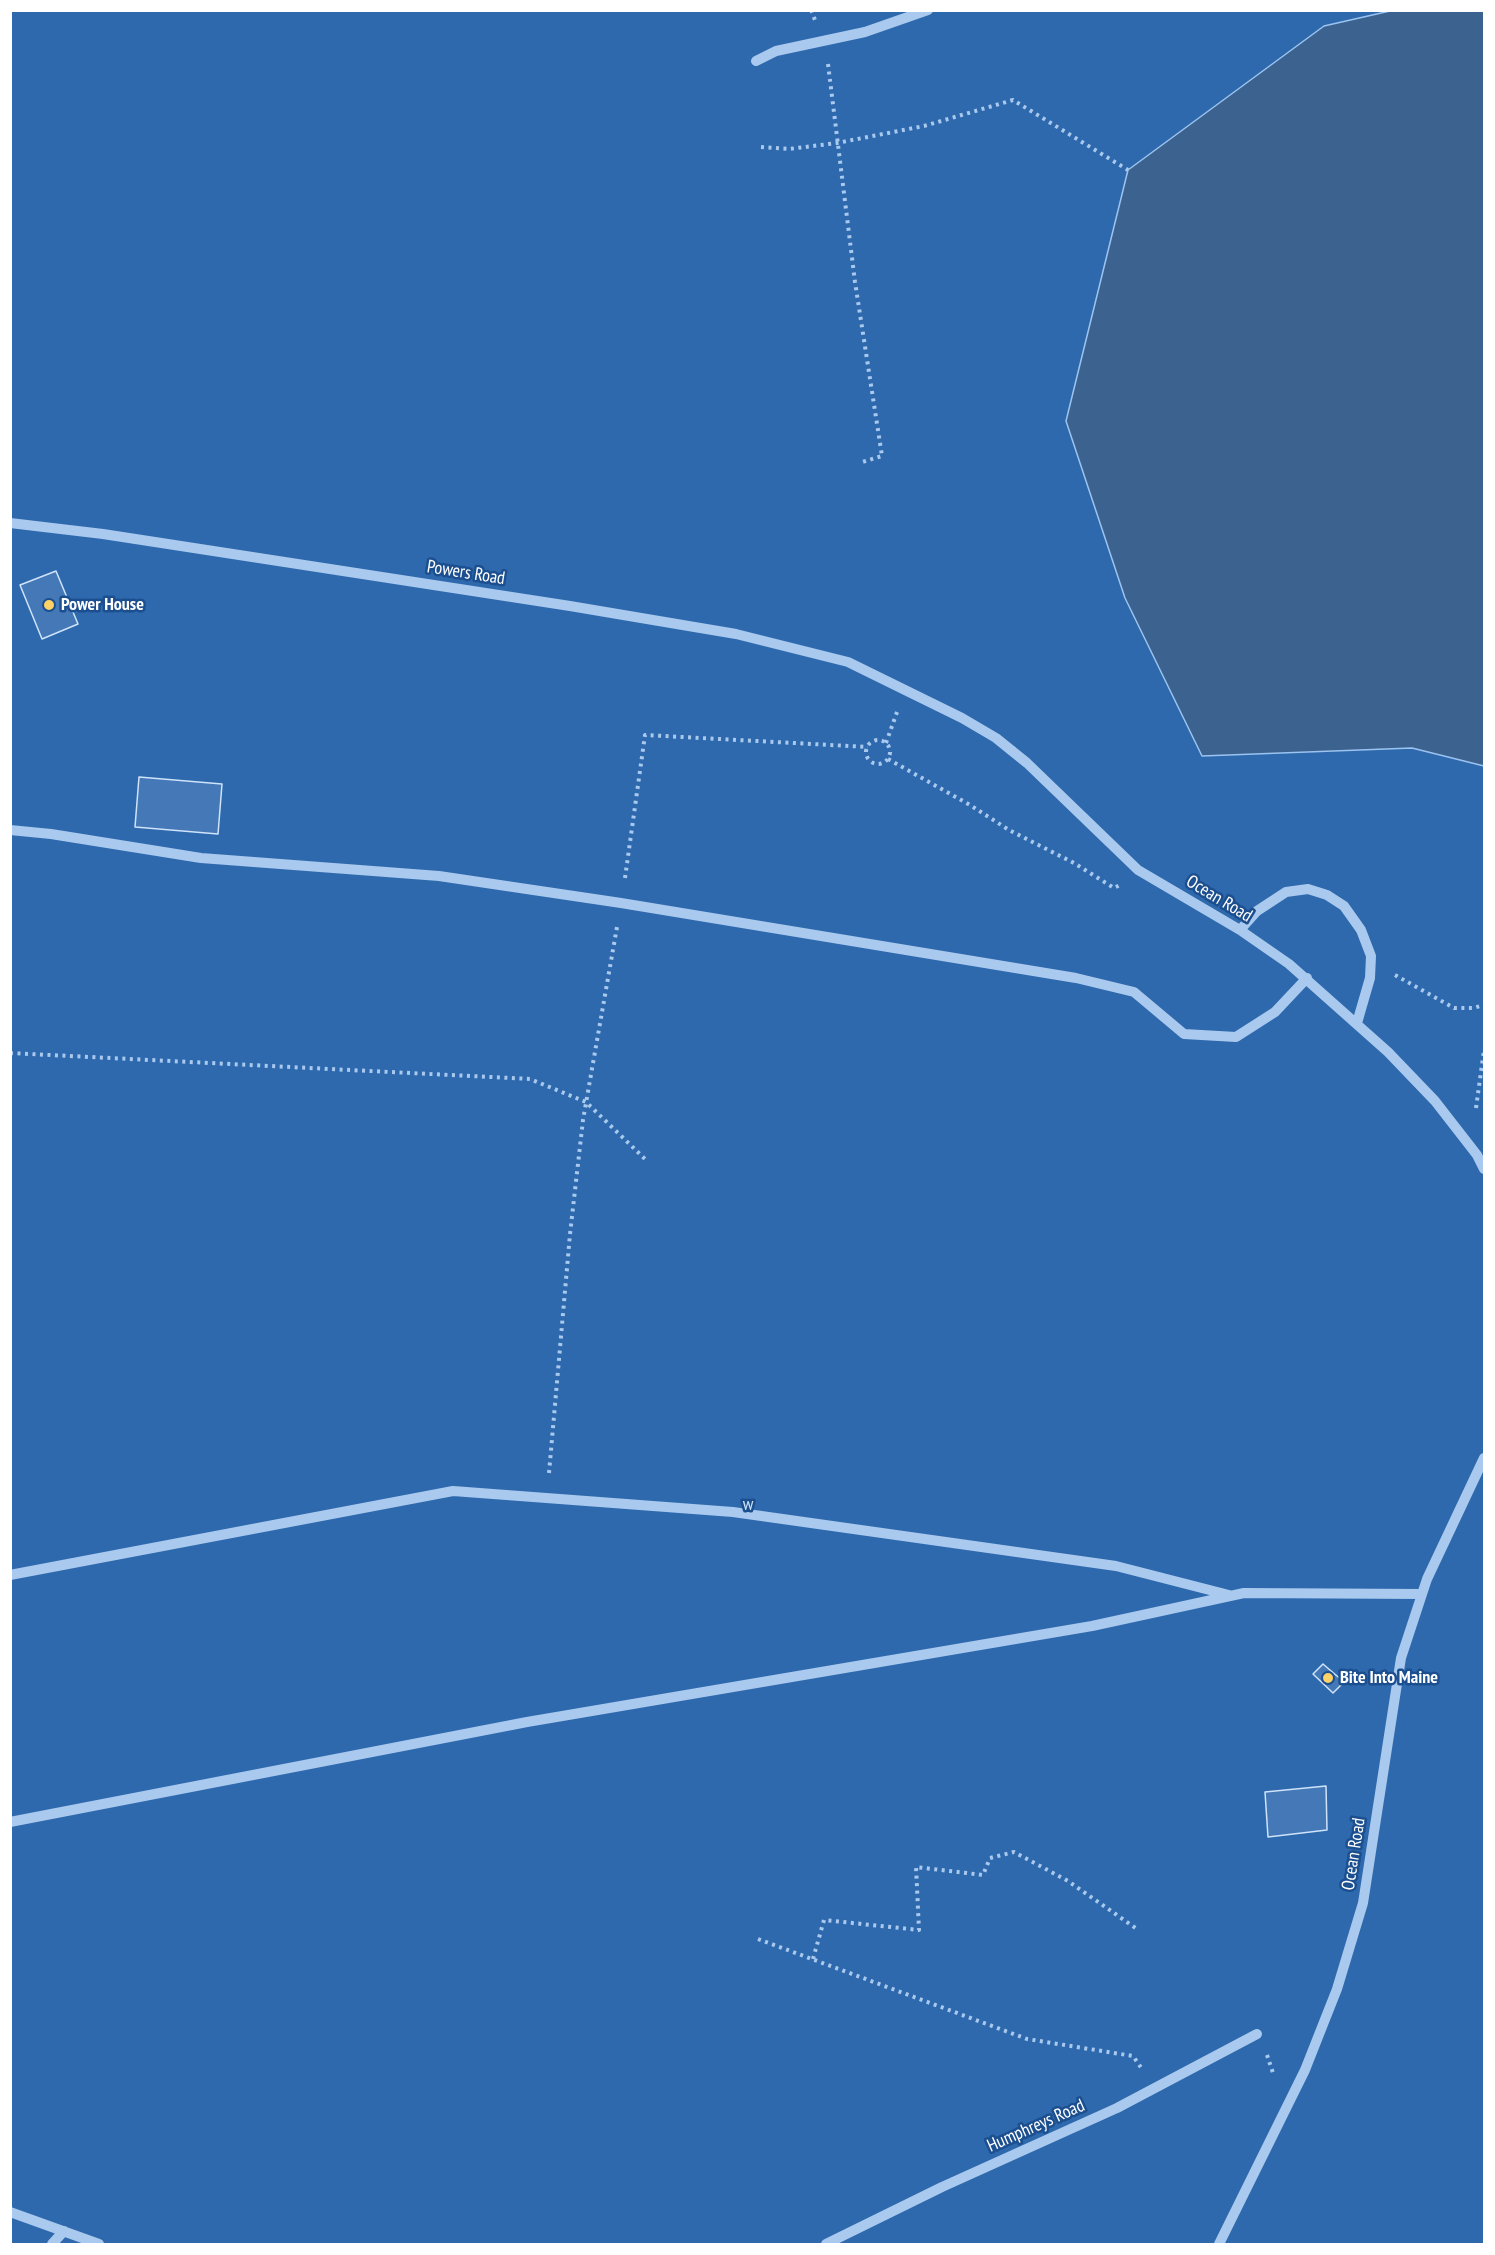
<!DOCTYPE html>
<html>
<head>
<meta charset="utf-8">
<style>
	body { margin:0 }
	#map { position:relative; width:1495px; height:2255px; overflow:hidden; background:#1b4f8f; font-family:"PT Sans Narrow",sans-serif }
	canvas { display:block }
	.frame { position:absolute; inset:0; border:12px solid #fff; pointer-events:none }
</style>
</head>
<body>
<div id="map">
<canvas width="1495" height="2255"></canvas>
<div class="frame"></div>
</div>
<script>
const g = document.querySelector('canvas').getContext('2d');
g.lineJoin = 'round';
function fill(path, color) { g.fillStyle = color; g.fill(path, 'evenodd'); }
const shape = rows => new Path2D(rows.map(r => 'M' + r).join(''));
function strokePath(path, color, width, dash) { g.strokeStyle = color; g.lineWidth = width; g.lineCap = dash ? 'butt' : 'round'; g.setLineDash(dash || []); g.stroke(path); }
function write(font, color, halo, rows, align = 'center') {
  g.font = font + ' "PT Sans Narrow",sans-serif'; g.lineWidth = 5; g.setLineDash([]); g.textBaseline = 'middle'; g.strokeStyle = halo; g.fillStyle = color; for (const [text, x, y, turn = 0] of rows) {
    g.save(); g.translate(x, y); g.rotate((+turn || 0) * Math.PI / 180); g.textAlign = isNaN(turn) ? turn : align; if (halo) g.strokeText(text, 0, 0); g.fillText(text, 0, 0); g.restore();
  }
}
const green = shape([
	[11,11,1390,11,1324,26,1202,756,1412,748,1484,766,1484,2244,11,2244]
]);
const water = shape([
	[1390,11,1484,11,1484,766,1412,748,1202,756,1125,598,1066,421,1128,170,1324,26,1390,11]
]);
const building = shape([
	[56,571,78,624,42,639,20,585,56,571],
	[139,777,222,784,218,834,135,827,139,777],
	[1323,1664,1344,1682,1333,1693,1313,1674,1323,1664],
	[1326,1786,1327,1830,1268,1837,1265,1792,1326,1786]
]);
const path = shape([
	[811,10,815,20],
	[828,64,855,282,882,456,859,463],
	[761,147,789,149,837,143,924,126,1013,100,1128,170],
	'866 752a12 12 0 1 1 24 0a12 12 0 1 1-24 0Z',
	[886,743,897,712],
	[888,759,970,805,1009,830,1074,863,1114,888,1120,885],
	[625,878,645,735,868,747],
	[1395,975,1454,1008,1473,1008,1484,1005],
	[10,1053,530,1079,586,1102,646,1160],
	[1476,1108,1484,1050],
	[549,1473,570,1234,583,1120,617,927],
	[758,1939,1027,2039,1133,2056,1142,2069],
	[813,1959,824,1920,919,1930,916,1867,983,1875,990,1858,1014,1852,1068,1881,1137,1929],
	[1267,2055,1274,2076]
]);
const minor = shape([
	[756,61,776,51,865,32,928,10],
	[10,523,103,534,570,606,736,634,848,662,962,718,996,738,1027,763,1138,870,1240,930,1289,964,1388,1052,1435,1101,1477,1155,1484,1169],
	[10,830,51,834,201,858,439,876,621,903,1076,978,1134,992,1184,1034,1236,1037,1275,1012,1307,978],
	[1240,930,1257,911,1286,892,1308,889,1327,895,1344,906,1361,930,1371,956,1370,978,1357,1023],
	[10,1575,453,1491,733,1512,1116,1566,1229,1595],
	[10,1822,527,1722,1092,1626,1244,1593,1422,1594],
	[10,2212,99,2244],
	[52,2244,64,2231],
	[826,2244,942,2187,1117,2108,1257,2034],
	[1219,2244,1305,2070,1337,1989,1363,1903,1401,1658,1427,1579,1484,1458]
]);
const markers = [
	[49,605,6,"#ffd166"],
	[1328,1678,6,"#ffd166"]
];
const streetNames = [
	["Powers Road",466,573,9],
	["Ocean Road",1219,899,31],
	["Ocean Road",1354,1854,-81],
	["Humphreys Road",1036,2126,-24]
];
const poiNames = [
	["Power House",61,605],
	["Bite Into Maine",1340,1678]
];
const parkNames = [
	["w",748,1505]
];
fill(green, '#2e69ad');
fill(water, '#3c6290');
strokePath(water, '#9cc4f0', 1.5);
fill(building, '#4478b7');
strokePath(building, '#cfe3fa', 1.5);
strokePath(path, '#a9c9ee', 4, [3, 4.5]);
strokePath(minor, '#a9c9ee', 10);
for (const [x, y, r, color] of markers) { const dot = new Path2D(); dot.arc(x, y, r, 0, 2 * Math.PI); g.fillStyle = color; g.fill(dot); strokePath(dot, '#1b4f8f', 2); }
write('18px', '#fff', '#1b4f8f', streetNames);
write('bold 18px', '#fff', '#1b4f8f', poiNames, 'left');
write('18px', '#cfe3fa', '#1b4f8f', parkNames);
</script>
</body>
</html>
